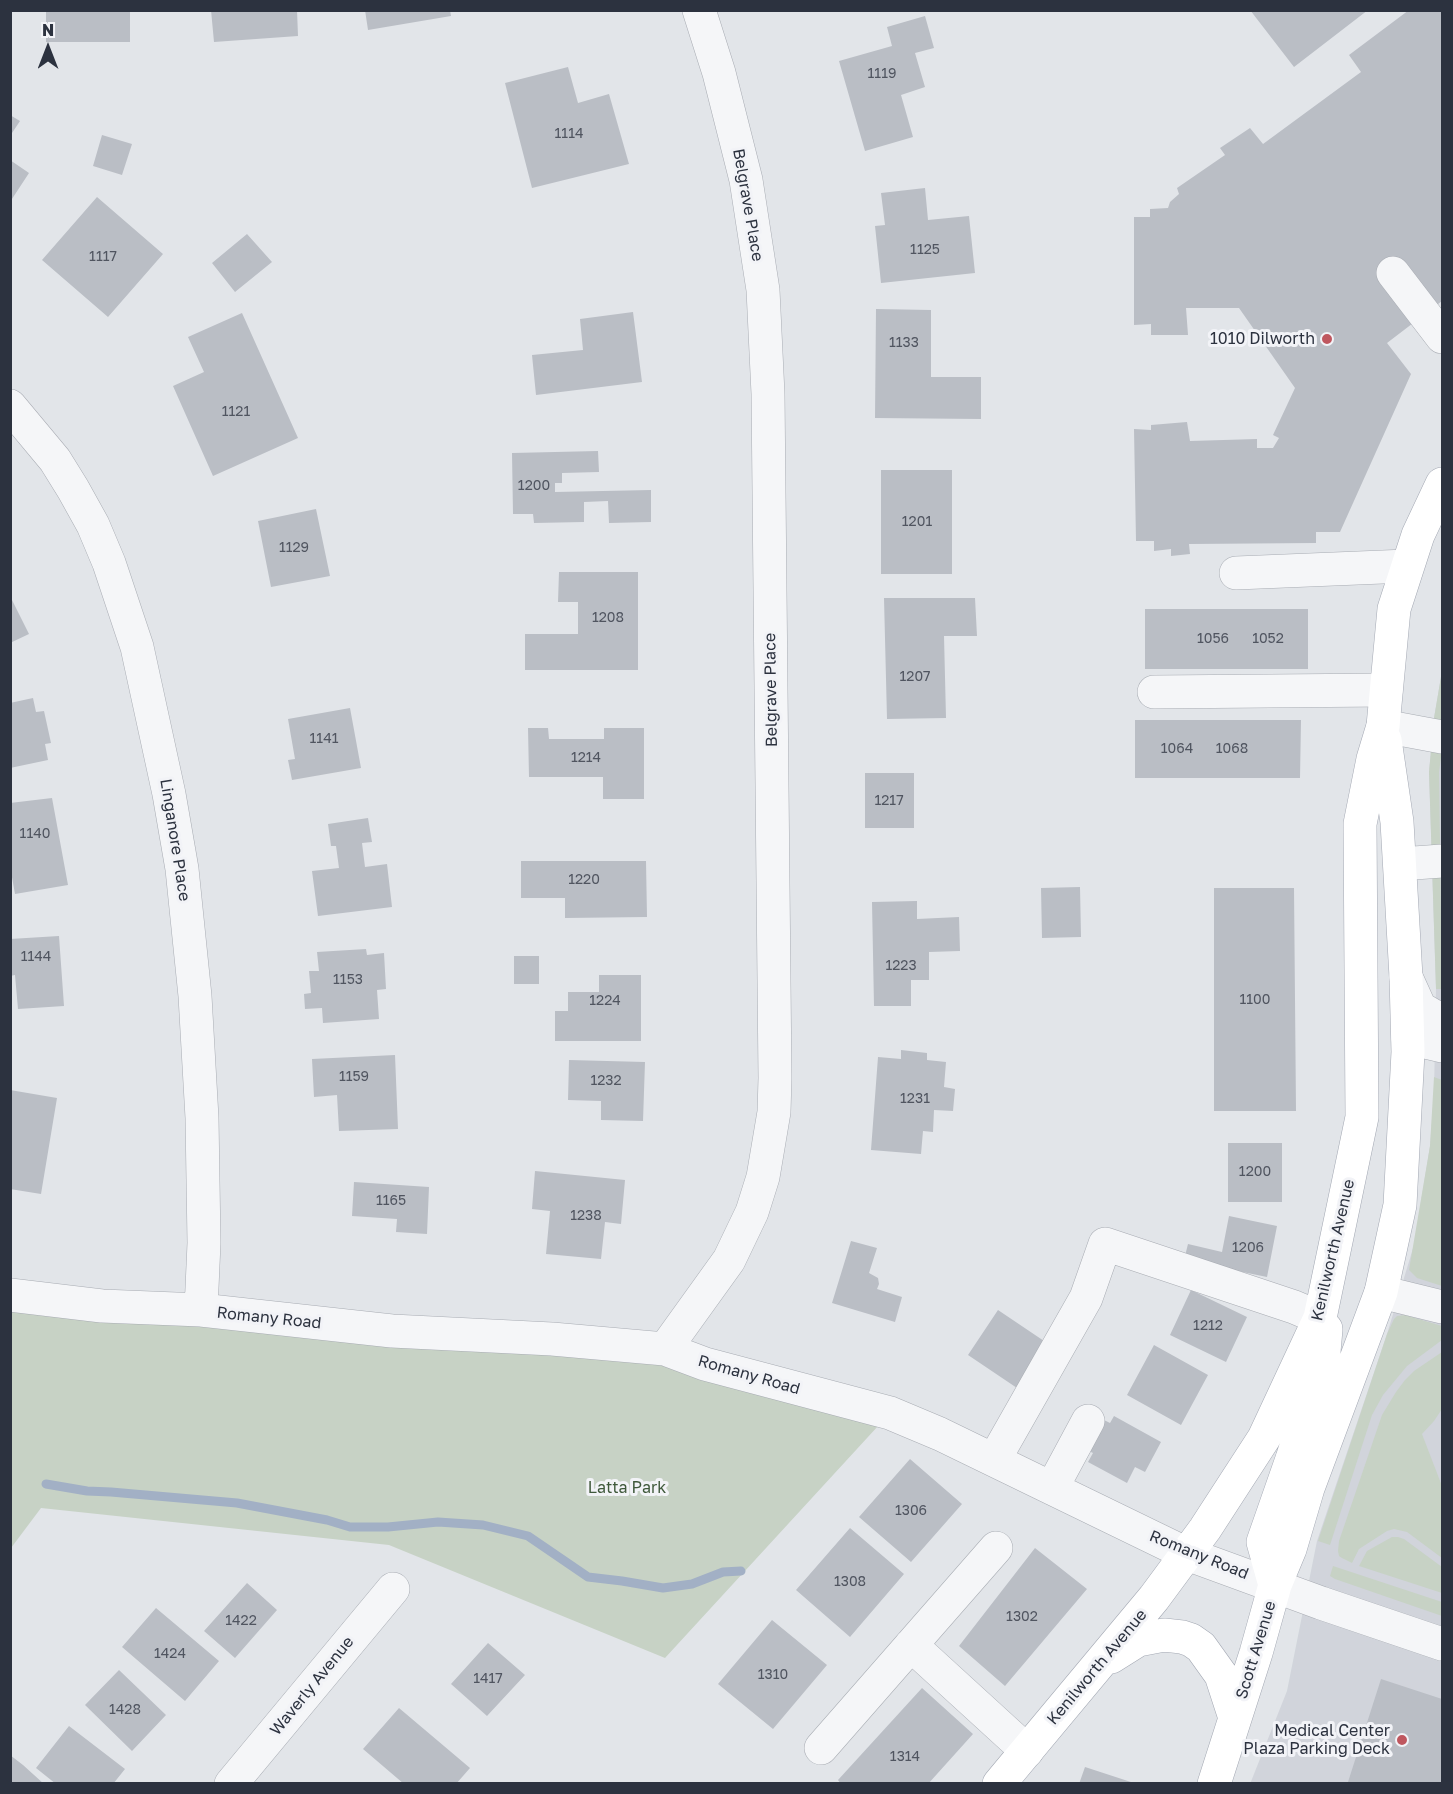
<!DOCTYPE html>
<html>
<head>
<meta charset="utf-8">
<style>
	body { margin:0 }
	#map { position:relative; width:1453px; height:1794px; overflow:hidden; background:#e2e5e9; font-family:"Golos Text",sans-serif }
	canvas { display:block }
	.frame { position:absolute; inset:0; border:12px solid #2c323f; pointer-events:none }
	.north { position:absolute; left:18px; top:18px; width:60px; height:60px; -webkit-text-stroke:4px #f2f3f7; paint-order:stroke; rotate:0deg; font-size:16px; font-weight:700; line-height:24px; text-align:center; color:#2c323f }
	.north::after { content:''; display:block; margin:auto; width:21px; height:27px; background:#2c323f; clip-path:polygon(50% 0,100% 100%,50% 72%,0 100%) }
</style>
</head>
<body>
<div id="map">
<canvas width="1453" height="1794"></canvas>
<div class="frame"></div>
<div class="north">N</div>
</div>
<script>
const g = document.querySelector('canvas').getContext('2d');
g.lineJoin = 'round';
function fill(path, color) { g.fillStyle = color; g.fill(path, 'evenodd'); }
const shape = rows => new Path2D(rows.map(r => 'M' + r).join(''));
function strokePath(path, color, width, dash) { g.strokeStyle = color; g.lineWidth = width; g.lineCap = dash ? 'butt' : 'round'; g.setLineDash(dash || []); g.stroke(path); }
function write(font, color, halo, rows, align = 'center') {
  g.font = font + ' "Golos Text",sans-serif'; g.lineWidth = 6; g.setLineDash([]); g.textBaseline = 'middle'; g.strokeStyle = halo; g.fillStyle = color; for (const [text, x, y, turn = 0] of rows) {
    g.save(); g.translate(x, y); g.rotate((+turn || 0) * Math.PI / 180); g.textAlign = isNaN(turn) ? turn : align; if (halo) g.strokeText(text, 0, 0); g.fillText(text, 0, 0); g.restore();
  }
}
const built = shape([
	[1442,671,1442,1783,1250,1784,1287,1691,1317,1541,1387,1334,1414,1245,1430,1146,1434,1093,1436,989,1429,772,1434,718]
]);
const green = shape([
	[1442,671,1442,750,1439,772,1442,989,1436,989,1429,772,1434,718],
	[1434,1077,1442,1080,1442,1286,1417,1278,1409,1270,1430,1146],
	[11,1295,552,1339,890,1413,665,1658,389,1545,41,1508,11,1548],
	[1405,1315,1442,1326,1442,1340,1407,1366,1383,1395,1372,1415,1330,1545,1318,1541,1387,1334,1394,1319,1397,1316],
	[1442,1352,1442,1409,1434,1421,1422,1434,1442,1486,1442,1558,1407,1532,1394,1529,1387,1531,1359,1549,1352,1563,1342,1558,1339,1556,1338,1551,1339,1541,1382,1415,1396,1392,1405,1380,1414,1371],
	[1392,1537,1398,1537,1404,1539,1442,1567,1442,1593,1359,1566,1367,1551],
	[1333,1566,1442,1602,1442,1616,1335,1579,1330,1576]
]);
const stream = shape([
	[46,1484,87,1491,111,1492,237,1503,327,1520,350,1527,388,1527,438,1522,483,1525,528,1536,588,1577,622,1581,663,1588,692,1584,723,1572,741,1571]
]);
const building = shape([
	[46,10,130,10,130,42,46,42],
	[211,10,297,10,298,36,214,42],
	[365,10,450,10,451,16,368,30],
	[1250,10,1368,10,1294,67],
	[1409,10,1442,10,1442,301,1387,343,1411,374,1340,532,1316,532,1316,543,1189,544,1190,554,1171,556,1171,549,1154,551,1154,541,1136,541,1134,429,1151,430,1151,425,1187,422,1190,441,1257,439,1257,448,1273,448,1279,438,1273,435,1295,388,1239,308,1186,308,1188,335,1151,335,1151,324,1134,325,1134,217,1150,217,1150,209,1168,208,1170,202,1179,194,1177,188,1225,155,1220,148,1250,128,1263,144,1361,72,1349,55],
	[925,16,934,48,915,53,925,87,901,95,913,137,865,151,839,61,892,46,887,27],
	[568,67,578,103,609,94,629,164,532,188,505,83],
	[10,115,20,121,10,136],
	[102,135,132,144,122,175,93,166],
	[10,160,29,173,10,202],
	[925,188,928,220,969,216,975,273,881,283,875,226,885,225,881,193],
	[97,197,163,254,108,317,42,260],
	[247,234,272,262,235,292,212,263],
	[876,309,931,310,931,377,981,377,981,419,875,418],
	[633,312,642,382,536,395,532,355,583,350,580,319],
	[242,313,298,438,213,476,173,386,204,372,188,337],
	[598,451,599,472,562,473,562,483,555,483,555,492,651,490,651,522,609,523,608,501,584,502,584,522,534,523,533,514,513,514,512,453],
	[881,470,952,470,952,574,881,574],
	[316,509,330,576,271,587,258,521],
	[559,572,638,572,638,670,525,670,525,634,578,634,578,602,558,602],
	[10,596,29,634,10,643],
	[884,598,975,598,977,636,944,636,946,718,887,719],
	[1145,609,1308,609,1308,669,1145,669],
	[33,698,36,712,44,711,51,743,45,744,48,760,10,768,10,703],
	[350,708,361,768,292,780,288,760,295,759,288,719],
	[1135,720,1301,720,1300,778,1135,778],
	[528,728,548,728,549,739,604,739,604,728,644,728,644,799,603,799,603,777,529,777],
	[865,773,914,773,914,828,865,828],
	[52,798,68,885,15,894,10,866,10,803],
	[368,818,372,842,362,843,365,867,387,864,392,907,318,916,312,871,339,868,336,846,331,846,328,824],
	[521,861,646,861,647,917,565,918,565,898,521,898],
	[1080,887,1081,937,1042,938,1041,888],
	[1214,888,1294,888,1296,1111,1214,1111],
	[917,901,917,919,959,917,960,951,929,952,929,980,911,980,911,1006,874,1006,872,902],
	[59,936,64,1006,18,1009,15,975,10,976,10,939],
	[366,949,367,955,384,953,386,989,377,990,379,1019,323,1023,322,1008,305,1009,304,994,311,993,309,971,319,971,317,952],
	[514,956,539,956,539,984,514,984],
	[599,975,641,975,641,1041,555,1041,555,1011,568,1011,568,992,599,992],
	[901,1050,927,1053,927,1060,946,1062,944,1087,955,1089,953,1111,934,1110,933,1132,923,1131,921,1154,871,1150,878,1057,901,1059],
	[395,1055,398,1129,339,1131,337,1095,314,1097,312,1059],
	[569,1060,645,1062,643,1121,601,1120,601,1101,568,1100],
	[10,1090,57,1098,41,1194,10,1189],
	[1228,1143,1282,1143,1282,1202,1228,1202],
	[535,1171,625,1180,621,1224,605,1222,601,1259,546,1254,550,1211,532,1209],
	[354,1182,429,1187,427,1234,396,1232,397,1219,352,1216],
	[1229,1216,1277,1226,1267,1277,1184,1260,1188,1244,1222,1252],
	[851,1241,877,1248,869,1273,878,1278,879,1284,877,1289,902,1297,895,1322,832,1303],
	[1191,1290,1247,1317,1226,1362,1170,1335],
	[998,1310,1047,1343,1017,1388,968,1355],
	[1154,1345,1208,1375,1181,1425,1127,1395],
	[1114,1416,1161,1442,1145,1472,1135,1467,1127,1483,1088,1462,1093,1453,1085,1449,1102,1419,1110,1423],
	[910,1459,962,1504,911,1562,859,1517],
	[850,1528,904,1574,850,1637,796,1590],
	[1035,1548,1087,1589,1005,1686,959,1646],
	[247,1583,277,1610,235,1658,204,1631],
	[156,1608,219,1661,185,1701,122,1647],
	[772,1620,827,1665,773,1729,718,1684],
	[488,1643,525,1675,487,1716,451,1684],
	[119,1670,166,1715,132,1751,85,1705],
	[1381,1679,1442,1699,1442,1784,1349,1784,1348,1782],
	[922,1688,973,1734,928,1784,841,1784,838,1780],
	[399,1708,470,1768,456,1784,404,1784,363,1749],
	[69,1726,125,1769,113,1784,56,1784,36,1768],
	[10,1755,23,1765,44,1784,10,1784],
	[1085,1767,1134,1783,1134,1784,1079,1784]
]);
const minor = shape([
	[1393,273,1442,337],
	[10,406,55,460,73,489,93,525,109,563,137,647,169,794,182,869,195,996,202,1118,204,1243,201,1310],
	[1236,573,1407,566],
	[1154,692,1386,690],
	[1383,726,1442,737],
	[1400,864,1442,861],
	[1406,977,1420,1008,1442,1021],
	[1408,1038,1442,1046],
	[1381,1292,1442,1307],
	[10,1295,102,1306,201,1310,392,1331,552,1339,665,1349,705,1364,890,1413,940,1434,1187,1554,1321,1603,1442,1644],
	[665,1349,729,1260,752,1212,763,1177,774,1112,775,1078,768,394,763,290,746,180,719,73,699,10],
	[994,1460,1086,1298,1105,1244,1294,1307,1320,1318],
	[1052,1488,1088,1421],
	[911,1645,1027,1751],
	[821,1748,996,1548],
	[231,1784,393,1589]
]);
const major = shape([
	[1275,1585,1263,1542,1292,1459,1323,1363,1326,1329],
	[1111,1657,1138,1640,1164,1635,1182,1637,1191,1640,1201,1647,1221,1675,1235,1718],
	[999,1784,1154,1598,1205,1529,1264,1438,1320,1318,1362,1117,1360,824,1373,759,1383,726,1394,609,1418,535,1442,484],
	[1214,1784,1256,1653,1275,1585,1290,1549,1308,1488,1381,1292,1400,1205,1408,1052,1406,977,1397,822,1385,740]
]);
const markers = [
	[1327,339,6,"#bf575f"],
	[1402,1740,6,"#bf575f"]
];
const numberNames = [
	["1119",882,74],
	["1114",569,134],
	["1125",925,250],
	["1117",103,257],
	["1133",904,343],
	["1121",236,412],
	["1200",534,486],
	["1201",917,522],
	["1129",294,548],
	["1208",608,618],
	["1056",1213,639],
	["1052",1268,639],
	["1207",915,677],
	["1141",324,739],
	["1064",1177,749],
	["1068",1232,749],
	["1214",586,758],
	["1217",889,801],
	["1140",35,834],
	["1220",584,880],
	["1144",36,957],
	["1223",901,966],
	["1153",348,980],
	["1100",1255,1000],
	["1224",605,1001],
	["1159",354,1077],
	["1232",606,1081],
	["1231",915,1099],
	["1200",1255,1172],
	["1165",391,1201],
	["1238",586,1216],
	["1206",1248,1248],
	["1212",1208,1326],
	["1306",911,1511],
	["1308",850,1582],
	["1302",1022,1617],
	["1422",241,1621],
	["1424",170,1654],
	["1310",773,1675],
	["1417",488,1679],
	["1428",125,1710],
	["1314",905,1757]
];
const streetNames = [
	["Belgrave Place",748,205,80],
	["Belgrave Place",771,690,-91],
	["Linganore Place",175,840,81],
	["Kenilworth Avenue",1333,1250,-77],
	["Romany Road",269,1318,6],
	["Romany Road",749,1375,16],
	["Romany Road",1199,1555,22],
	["Scott Avenue",1256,1650,-73],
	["Kenilworth Avenue",1097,1667,-50],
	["Waverly Avenue",312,1686,-51]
];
const poiNames = [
	["1010 Dilworth",1315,339],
	["Medical Center",1390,1731],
	["Plaza Parking Deck",1390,1749]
];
const parkNames = [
	["Latta Park",627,1488]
];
fill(built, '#d1d4db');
fill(green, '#c7d2c5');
strokePath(stream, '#a2b0c5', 9);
fill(building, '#babec5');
strokePath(minor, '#a8acb3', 34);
strokePath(major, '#a3a8b3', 34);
strokePath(minor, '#f5f6f8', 33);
strokePath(major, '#fff', 33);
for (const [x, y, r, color] of markers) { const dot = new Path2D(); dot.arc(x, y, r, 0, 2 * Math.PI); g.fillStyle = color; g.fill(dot); strokePath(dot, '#f2f3f7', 2); }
write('14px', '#505560', null, numberNames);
write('16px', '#2c323f', '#f2f3f7', streetNames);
write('16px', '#2c323f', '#f2f3f7', poiNames, 'right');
write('16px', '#3f593b', '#f2f3f7', parkNames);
</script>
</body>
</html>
